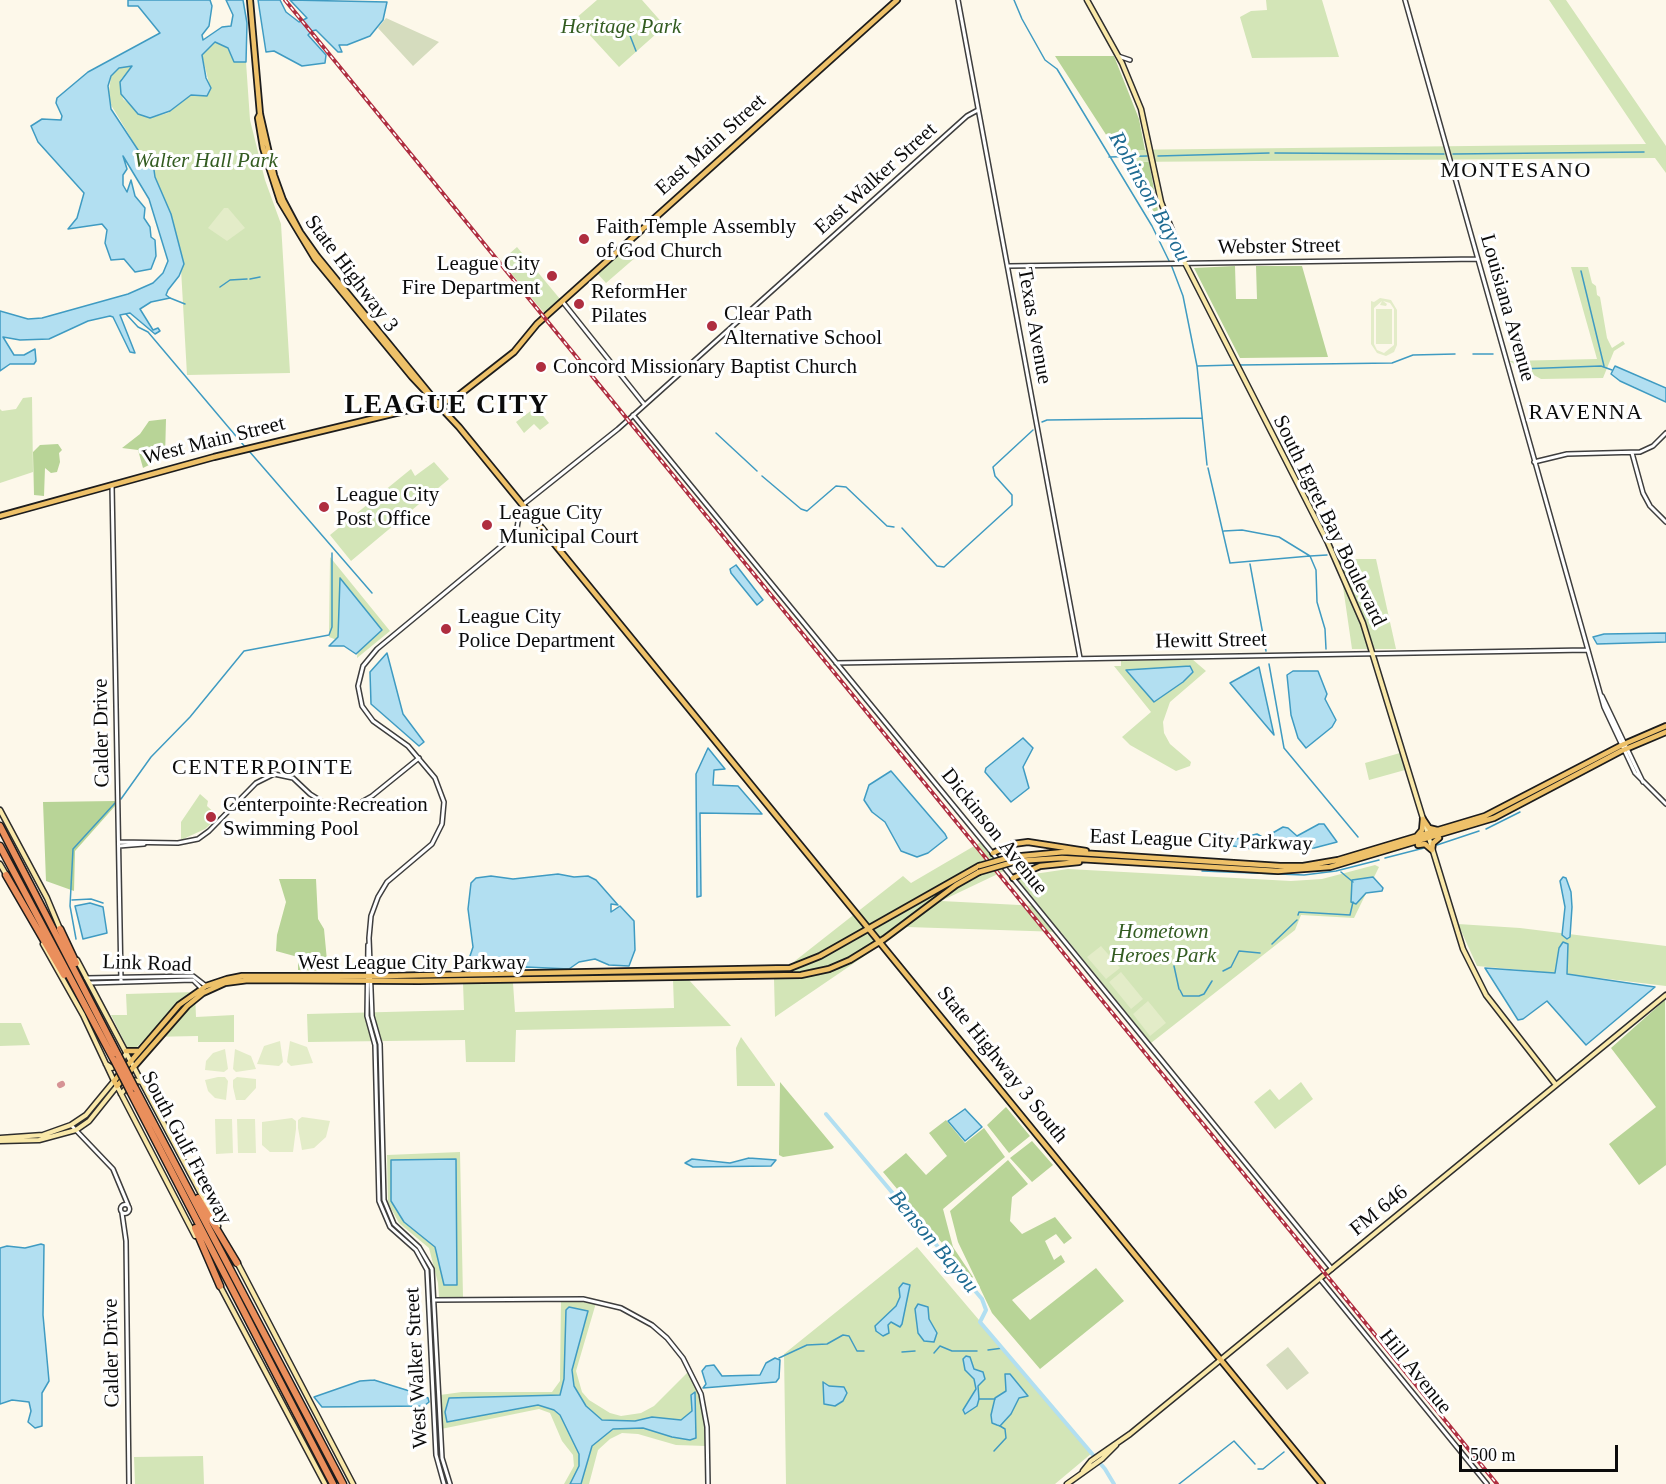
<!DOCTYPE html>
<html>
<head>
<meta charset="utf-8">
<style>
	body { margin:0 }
	#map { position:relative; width:1666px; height:1484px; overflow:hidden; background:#fdf8ea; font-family:"Times New Roman",serif }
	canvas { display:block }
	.scale { position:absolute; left:1459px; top:1445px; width:159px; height:27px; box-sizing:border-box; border:3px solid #0b0b0b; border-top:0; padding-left:8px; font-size:18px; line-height:21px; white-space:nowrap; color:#0b0b0b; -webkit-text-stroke:4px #fff; paint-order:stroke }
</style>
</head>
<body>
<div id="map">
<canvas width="1666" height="1484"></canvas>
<div class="scale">500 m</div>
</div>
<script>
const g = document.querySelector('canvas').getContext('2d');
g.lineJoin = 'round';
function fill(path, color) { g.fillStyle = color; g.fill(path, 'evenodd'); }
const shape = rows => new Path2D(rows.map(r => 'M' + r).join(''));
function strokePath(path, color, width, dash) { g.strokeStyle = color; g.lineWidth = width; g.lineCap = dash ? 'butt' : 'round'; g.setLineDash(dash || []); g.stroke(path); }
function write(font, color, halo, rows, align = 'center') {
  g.font = font + ' "Times New Roman",serif'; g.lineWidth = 6; g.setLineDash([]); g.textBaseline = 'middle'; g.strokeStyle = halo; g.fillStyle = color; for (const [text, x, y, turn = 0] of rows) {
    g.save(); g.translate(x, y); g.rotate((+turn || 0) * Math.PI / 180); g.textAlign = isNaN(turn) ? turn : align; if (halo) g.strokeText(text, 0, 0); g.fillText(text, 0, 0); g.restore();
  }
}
const green = shape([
	[597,0,642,0,665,26,619,67,575,19],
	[1266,0,1322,0,1339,57,1252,58,1240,17,1251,11,1267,10],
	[1549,0,1566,0,1666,146,1666,173,1655,158,1124,162,1116,150,1646,144],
	[216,42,228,48,234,62,246,62,250,120,265,180,281,224,290,373,187,375,181,269,184,264,171,214,155,177,153,163,140,153,108,100,111,76,120,68,130,65,132,66,121,79,120,87,123,99,146,117,150,118,168,113,191,95,202,94,209,83,202,55],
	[517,247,560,299,545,314,501,261],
	[627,247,636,257,606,283,597,273],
	[1571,267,1588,267,1592,283,1596,286,1597,295,1600,297,1607,338,1612,348,1623,341,1625,344,1614,351,1603,378,1541,379,1509,361,1597,359],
	[32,397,33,472,0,483,0,409,2,411,16,409,23,398],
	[536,407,549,423,540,430,534,424,524,433,516,422],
	[434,462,449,479,351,561,330,535,411,469,415,476],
	[330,557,390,631,357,658,358,648,329,637],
	[1339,559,1376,559,1396,649,1352,649],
	[1192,659,1206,671,1170,702,1163,722,1164,733,1170,744,1191,762,1190,766,1176,771,1130,745,1122,737,1151,712,1114,666,1121,666,1121,661],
	[1400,753,1405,770,1369,780,1365,763],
	[200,794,208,801,207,806,219,817,205,829,181,840,181,822],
	[981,842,1004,871,941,901,1039,906,1018,880,1034,874,1068,869,1291,881,1322,879,1375,865,1379,867,1354,918,1301,915,1295,930,1151,1043,1061,932,907,927,775,1017,774,979,791,964,903,876,911,883],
	[1458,924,1520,928,1666,946,1666,986,1567,974,1568,944,1563,942,1555,973,1477,966],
	[673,980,689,980,731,1026,516,1030,515,1062,466,1062,465,1040,308,1042,307,1014,464,1010,463,983,513,983,515,1012,674,1008],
	[195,992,196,1017,234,1015,234,1042,198,1042,198,1036,147,1037,135,1049,128,1049,111,1015,127,1015,126,994],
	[0,1023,21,1023,30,1045,0,1046],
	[741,1037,775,1084,775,1086,737,1086,736,1048],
	[1301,1082,1313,1099,1275,1129,1254,1102,1270,1089,1279,1100],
	[460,1152,463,1297,439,1297,438,1283,429,1248,399,1223,388,1203,387,1155],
	[917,1247,1092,1453,1055,1484,786,1484,784,1354],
	[561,1300,596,1303,576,1371,582,1392,589,1400,610,1413,621,1416,641,1413,654,1406,689,1371,702,1403,706,1446,676,1445,638,1434,622,1433,610,1439,598,1450,589,1484,564,1484,574,1466,573,1455,562,1441,550,1413,539,1409,441,1429,440,1395,462,1392,552,1392,560,1381],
	[203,1456,204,1484,135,1484,134,1457]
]);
const forest = shape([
	[1055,56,1114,56,1139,119,1145,150,1116,150],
	[1124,162,1149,162,1160,222],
	[1235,266,1236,299,1257,299,1256,266,1302,266,1328,357,1240,358,1194,268],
	[166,419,165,458,160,451,152,451,151,464,143,468,138,450,122,448,140,434,149,421],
	[58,444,62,450,59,453,60,462,57,472,51,473,45,468,44,496,34,495,33,452,40,445],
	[115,801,115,806,75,851,74,891,46,881,43,802],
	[279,879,316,879,318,919,324,929,328,971,298,970,298,957,276,951,277,935,286,902],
	[1665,1000,1666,1165,1639,1185,1609,1144,1656,1107,1611,1048],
	[780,1082,834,1147,832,1149,783,1157,779,1155],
	[1006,1107,1030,1136,1009,1153,987,1125],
	[946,1120,965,1143,984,1128,1005,1157,943,1209,953,1247,973,1277,972,1279,883,1172,906,1153,926,1175,947,1156,929,1133],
	[1032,1141,1053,1165,1032,1182,1010,1158],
	[1008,1160,1028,1184,1012,1197,1010,1221,1022,1234,1055,1217,1072,1238,1064,1244,1056,1234,1045,1241,1054,1260,1061,1255,1065,1262,1012,1300,1030,1320,1096,1268,1124,1301,1040,1369,992,1313,958,1242,950,1211]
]);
const cemetery = shape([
	[386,18,439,42,413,66,378,28],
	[1288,1347,1309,1373,1287,1390,1266,1365]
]);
const pitch = shape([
	[224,208,228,208,245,228,227,241,208,228],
	[1380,298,1391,300,1397,310,1397,345,1394,352,1386,356,1377,353,1371,344,1371,301,1374,302],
	[1383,301,1390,303,1394,309,1394,345,1384,353,1377,350,1374,344,1374,308,1382,301,1380,305,1386,306,1387,304],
	[1376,309,1392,309,1392,344,1376,344],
	[1101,946,1120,968,1106,979,1087,957],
	[1121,972,1143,999,1131,1009,1109,982],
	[1148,1001,1166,1023,1150,1036,1133,1014],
	[280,1041,283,1062,279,1066,257,1064,264,1046],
	[290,1041,307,1047,313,1063,291,1066,287,1062],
	[225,1049,228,1069,224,1072,205,1070,206,1061,213,1053],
	[235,1049,251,1056,256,1069,236,1072,233,1069],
	[218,1077,225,1077,228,1081,226,1100,215,1098,208,1091,205,1080],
	[237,1077,256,1079,256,1088,245,1100,236,1100,233,1087,233,1080],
	[302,1117,330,1121,326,1137,314,1148,302,1150,298,1128,298,1120],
	[292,1118,296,1121,296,1129,293,1152,270,1152,262,1145,262,1122],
	[215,1119,232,1119,233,1153,216,1154],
	[237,1119,255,1119,256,1153,238,1153]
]);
const water = shape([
	[128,0,210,0,212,6,209,26,202,35,203,40,222,27,231,26,233,15,226,0,243,0,247,23,246,62,234,62,228,48,215,42,202,55,206,78,211,88,207,96,191,95,170,111,150,118,138,114,121,94,120,82,132,66,119,68,111,76,108,86,111,109,140,153,153,163,155,177,171,214,184,264,179,276,168,290,166,295,170,298,151,302,140,309,153,330,158,328,160,331,155,334,130,313,120,315,135,353,130,352,113,317,110,316,88,321,49,339,20,340,3,337,14,355,24,355,35,349,36,361,34,364,10,364,0,371,0,311,28,319,42,318,128,294,153,283,163,273,168,261,149,199,123,156,127,169,123,175,123,185,127,192,131,180,135,196,145,208,144,218,150,227,151,237,155,240,156,256,151,269,135,272,124,259,111,260,105,243,107,230,102,224,68,229,77,218,84,193,38,142,31,126,42,119,61,120,62,116,56,103,57,98,88,72,160,33,138,6,128,6,128,0],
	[258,0,280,0,286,12,299,22,307,18,290,0,387,2,383,20,370,36,347,45,339,45,342,52,338,52,316,30,312,31,308,35,326,55,325,63,302,66,274,51,266,52,258,0],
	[1615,366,1666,388,1666,402,1620,381,1611,374,1615,366],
	[736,565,763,600,757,605,731,573,730,569,736,565],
	[340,578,382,630,356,654,344,646,329,646,338,637,340,578],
	[1666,633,1666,642,1597,644,1593,637,1604,634,1666,633],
	[387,653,403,714,424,742,419,746,371,704,370,672,387,653],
	[1190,666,1193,672,1183,682,1154,702,1126,670,1190,666],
	[1259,667,1274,735,1230,683,1259,667],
	[1293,671,1318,671,1327,694,1325,699,1336,720,1332,727,1306,748,1298,738,1291,715,1287,675,1293,671],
	[1023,738,1033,748,1023,767,1029,788,1011,802,985,772,986,768,1023,738],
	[708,748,725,769,714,770,713,785,738,786,762,814,700,813,701,896,697,897,696,774,708,748],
	[891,771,945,834,947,838,928,853,917,857,901,851,885,822,872,812,864,800,869,785,891,771],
	[1319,824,1324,824,1337,842,1314,848,1252,849,1227,845,1212,847,1209,844,1217,833,1236,839,1257,834,1264,838,1283,827,1288,828,1297,836,1319,824],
	[558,874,574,877,588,876,596,880,618,905,611,904,611,912,620,906,634,921,635,950,629,966,609,965,595,959,579,962,569,969,526,967,474,970,469,959,473,947,468,909,471,883,476,878,491,876,513,879,558,874],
	[1373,877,1383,888,1382,891,1366,893,1356,904,1351,902,1352,880,1373,877],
	[1563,877,1566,878,1571,892,1572,907,1570,937,1567,939,1562,935,1565,907,1560,881,1563,877],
	[90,903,103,907,107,933,83,939,75,906,90,903],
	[1563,942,1568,944,1567,974,1655,987,1586,1045,1547,1001,1523,1019,1518,1020,1485,968,1555,973,1559,948,1563,942],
	[965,1109,982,1127,965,1141,948,1121,965,1109],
	[749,1158,776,1160,771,1166,693,1167,685,1163,692,1159,730,1163,749,1158],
	[456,1159,457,1285,444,1285,435,1247,404,1222,391,1201,391,1160,456,1159],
	[41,1244,44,1245,43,1315,49,1381,42,1393,42,1426,35,1428,28,1422,31,1411,29,1402,12,1400,0,1404,0,1248,7,1246,25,1248,41,1244],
	[903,1283,910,1285,902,1324,900,1327,891,1322,888,1325,889,1333,883,1336,876,1331,875,1326,896,1306,900,1297,899,1288,903,1283],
	[918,1304,928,1307,929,1319,937,1333,934,1342,924,1341,918,1333,915,1309,918,1304],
	[569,1307,588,1311,572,1370,574,1386,586,1406,602,1420,635,1421,652,1417,681,1420,692,1411,691,1395,695,1392,696,1438,690,1440,672,1437,643,1428,613,1429,592,1446,581,1484,570,1484,579,1466,579,1454,560,1415,554,1410,538,1405,447,1422,445,1412,449,1398,560,1395,564,1379,566,1310,569,1307],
	[966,1356,970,1357,974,1369,983,1372,985,1379,978,1386,979,1399,977,1406,965,1414,963,1410,976,1389,974,1379,965,1370,963,1359,966,1356],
	[775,1358,780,1360,779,1378,776,1382,703,1388,706,1384,702,1371,706,1366,714,1365,722,1376,760,1375,766,1363,775,1358],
	[1005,1374,1010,1374,1028,1396,1019,1398,1011,1414,1000,1426,997,1425,992,1423,991,1415,995,1398,1006,1391,1005,1374],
	[374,1380,416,1393,428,1398,429,1402,424,1406,322,1407,314,1397,360,1381,374,1380],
	[823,1382,829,1386,844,1387,847,1393,843,1401,835,1406,824,1404,823,1382]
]);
const stream = shape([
	[1014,0,1022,19,1045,60,1057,69,1152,226,1172,267,1183,296,1197,366,1207,465],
	[629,33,636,51],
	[1275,153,1444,154],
	[1453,154,1644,152],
	[1158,156,1269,153],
	[1109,157,1147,156],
	[1581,271,1604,366],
	[250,279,260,277],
	[220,287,230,280,247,279],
	[170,298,185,304],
	[126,314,138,327,148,332,246,448],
	[1473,354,1493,354],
	[1240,365,1392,363,1413,355,1455,354],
	[1198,366,1235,365],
	[1519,369,1601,366,1612,370],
	[1042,422,1047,420,1202,418],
	[716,433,757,471],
	[249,451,372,593],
	[1208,468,1230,563,1310,556,1316,570,1317,602,1325,629,1326,649],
	[762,476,801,509,807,511,836,486,846,487,887,526,894,527],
	[902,528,937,566,944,567,1012,505,1012,495,995,476,993,467,1033,430],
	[1224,531,1242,530,1279,537,1310,556,1327,555],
	[1250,564,1266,651],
	[1269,664,1284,748,1358,837],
	[121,799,151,757,190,717,244,651,329,635,332,627,332,553],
	[1486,829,1520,812],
	[1437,845,1479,831],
	[1385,858,1424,848],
	[1202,871,1304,875,1336,871,1379,860],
	[1341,872,1353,882],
	[72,900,91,899,103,903],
	[1298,915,1299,912,1350,915,1353,902],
	[76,939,70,906,73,849,115,803],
	[1272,944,1297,920],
	[1174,966,1179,989],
	[1223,971,1231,967,1239,951,1260,953],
	[1180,990,1183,996,1199,996,1204,994,1212,981],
	[988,1350,1003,1348],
	[902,1352,915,1351],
	[934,1353,940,1346,952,1351,977,1351],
	[779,1358,807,1345,827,1344,843,1335,849,1336,857,1351,864,1351],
	[979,1399,995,1399],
	[994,1451,1006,1438,1005,1429,1000,1426],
	[1258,1469,1263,1469,1284,1452],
	[1179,1484,1234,1441,1255,1464]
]);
const river = shape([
	[826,1114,982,1299,986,1310,980,1322,1105,1469,1114,1484]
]);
const taxiway = shape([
	[60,1085,62,1084]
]);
const tertiary = shape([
	[958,0,1080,658],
	[1405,0,1604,707,1635,773,1666,804],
	[1118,56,1130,60],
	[1009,266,1478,259],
	[562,301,644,404],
	[633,415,999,861],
	[1632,453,1643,493,1650,506,1666,522],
	[1534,462,1567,454,1640,452,1653,446,1666,433],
	[112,485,121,981],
	[836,663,1587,650],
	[1602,696,1643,782],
	[119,842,178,843,198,839,209,831,256,783,274,774,293,778,310,794,326,804,340,807,356,805,372,796,419,758],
	[119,846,144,844],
	[1003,866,1332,1269],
	[368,945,367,1016,375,1045,379,1201,390,1227,416,1250,427,1270,436,1455,444,1484],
	[86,978,193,976,206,986],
	[90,983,193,980,202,989],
	[71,1125,113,1169,128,1205],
	'120.5 1209a4.5 4.5 0 1 1 9 0a4.5 4.5 0 1 1-9 0Z',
	[122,1213,126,1241,129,1484],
	[1320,1279,1487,1484],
	[435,1300,583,1299,621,1308,652,1325,667,1338,683,1358,701,1394,707,1427,708,1484],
	[450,1484,442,1458,432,1269,419,1247,394,1224,384,1200,380,1044,372,1016,369,938,371,916,378,897,387,882,432,844,442,824,444,802,435,778,408,746,373,721,362,706,358,686,363,666,377,649,516,534,520,510,525,503,618,429,967,116,978,110]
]);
const secondary = shape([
	[1087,0,1122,63,1141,109,1161,202,1183,259,1328,543,1363,623,1463,949,1486,995,1556,1085],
	[0,810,47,898,60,929],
	[0,864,7,876],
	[77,960,218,1226],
	[106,1064,112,1068,119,1065,127,1052],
	[121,1094,133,1080,142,1082],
	[0,1138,43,1135,71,1125,86,1115,114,1081,83,1015,43,944],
	[0,1141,39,1140,76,1130,89,1121,117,1086,195,1236],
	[237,1262,353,1484],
	[220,1286,325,1484],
	[1083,1471,1091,1461,1130,1434,1666,995],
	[1067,1484,1102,1459,1116,1445]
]);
const primary = shape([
	[250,0,260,114,274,175,283,200,300,232,317,256,438,404],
	[260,114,258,118,263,148,280,201,315,259,412,377,459,427,1322,1484],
	[0,516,214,457,454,399,514,352,537,324,897,0],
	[1423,819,1429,828,1437,830],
	[1417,836,1422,830,1423,819],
	[1418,845,1425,844,1432,850,1433,843,1439,838],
	[993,853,1013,844,1028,842,1086,851],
	[1011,857,1064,852,1280,866,1303,866,1338,860,1485,816,1622,745,1666,726],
	[1017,861,1062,858,1278,871,1330,867,1494,818,1621,751,1666,732],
	[979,866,820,956,790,968,383,976,242,976,227,979,206,986,179,1005,114,1081,117,1086,187,1006,203,993,225,983,248,980,419,981,801,975,829,969,850,960,884,939,956,885,979,872],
	[1013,878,1040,866,1079,862],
	[126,1051,138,1051]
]);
const motorway = shape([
	[0,826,118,1055],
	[0,846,114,1060],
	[6,875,64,975],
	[60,929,76,963],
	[135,1088,343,1484],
	[131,1093,333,1484],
	[198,1198,237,1263],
	[195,1228,220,1286]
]);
const rail = shape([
	[285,0,1497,1484]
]);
const primaryBridge = shape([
	[979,866,1011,857],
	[979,872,1017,861]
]);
const motorwayBridge = shape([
	[118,1055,135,1088],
	[114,1060,131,1093]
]);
const markers = [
	[584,239,6,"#af2e40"],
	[552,276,6,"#af2e40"],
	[579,304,6,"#af2e40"],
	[712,326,6,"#af2e40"],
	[541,367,6,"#af2e40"],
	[324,507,6,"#af2e40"],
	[487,525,6,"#af2e40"],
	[446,629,6,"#af2e40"],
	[211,817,6,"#af2e40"]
];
const parkNames = [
	["Heritage Park",621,27],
	["Walter Hall Park",206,161],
	["Hometown",1163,932],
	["Heroes Park",1163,956]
];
const streetNames = [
	["East Main Street",711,145,-42],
	["East Walker Street",876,179,-42],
	["Webster Street",1279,247,-1],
	["State Highway 3",351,274,53],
	["Louisiana Avenue",1507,308,74],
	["Texas Avenue",1034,326,80],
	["West Main Street",214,441,-14],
	["South Egret Bay Boulevard",1329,521,64],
	["Hewitt Street",1211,641,-1],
	["Calder Drive",102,733,-91],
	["Dickinson Avenue",994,832,51],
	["East League City Parkway",1201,841,2],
	["West League City Parkway",412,963],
	["Link Road",147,964,2],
	["State Highway 3 South",1002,1065,51],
	["South Gulf Freeway",186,1148,62],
	["FM 646",1379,1211,-39],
	["Calder Drive",112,1353,-91],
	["West Walker Street",417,1368,-93],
	["Hill Avenue",1415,1372,51]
];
const poiNames = [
	["Faith Temple Assembly",596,227],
	["of God Church",596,251],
	["League City",540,264,"right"],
	["Fire Department",540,288,"right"],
	["ReformHer",591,292],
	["Pilates",591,316],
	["Clear Path",724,314],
	["Alternative School",724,338],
	["Concord Missionary Baptist Church",553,367],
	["League City",336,495],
	["Post Office",336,519],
	["League City",499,513],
	["Municipal Court",499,537],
	["League City",458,617],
	["Police Department",458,641],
	["Centerpointe Recreation",223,805],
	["Swimming Pool",223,829]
];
const neighbourhoodNames = [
	["MONTESANO",1516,171],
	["RAVENNA",1586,413],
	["CENTERPOINTE",263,768]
];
const waterNames = [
	["Robinson Bayou",1149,197,61],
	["Benson Bayou",933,1242,50]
];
const districtNames = [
	["LEAGUE CITY",447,406]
];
fill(green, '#d3e5b7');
fill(forest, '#b8d497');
fill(cemetery, '#d5dcbe');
fill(pitch, '#e3ecc8');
fill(water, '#b2dff1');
strokePath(water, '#3f9bc2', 1.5);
strokePath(stream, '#3f9bc2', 1.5);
strokePath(river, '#b2dff1', 4);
strokePath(taxiway, '#d69395', 6);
strokePath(tertiary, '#3e3e3e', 6);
strokePath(secondary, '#2d2d2d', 7);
strokePath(primary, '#1c1c1c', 8);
strokePath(motorway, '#1c1c1c', 9);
strokePath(tertiary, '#fff', 3);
strokePath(secondary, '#f9e8a9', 4);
strokePath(primary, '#eec169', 4.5);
strokePath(motorway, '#ea8f5c', 6);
strokePath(rail, '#af2e40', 4);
strokePath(rail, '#fff', 1.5, [4.5]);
strokePath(primaryBridge, '#1c1c1c', 8, []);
strokePath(motorwayBridge, '#1c1c1c', 9, []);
strokePath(primaryBridge, '#eec169', 4.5);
strokePath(motorwayBridge, '#ea8f5c', 6);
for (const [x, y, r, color] of markers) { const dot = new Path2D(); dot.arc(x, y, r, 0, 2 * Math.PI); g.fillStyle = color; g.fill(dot); strokePath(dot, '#fff', 2); }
write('italic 21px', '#335c21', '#fff', parkNames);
write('21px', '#0b0b0b', '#fff', streetNames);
write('21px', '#0b0b0b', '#fff', poiNames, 'left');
g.letterSpacing = '1.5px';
write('22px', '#0b0b0b', '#fff', neighbourhoodNames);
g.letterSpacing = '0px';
write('italic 22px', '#1e6b92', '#fff', waterNames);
g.letterSpacing = '1.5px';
write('bold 27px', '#0b0b0b', '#fff', districtNames);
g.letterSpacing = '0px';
</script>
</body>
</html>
